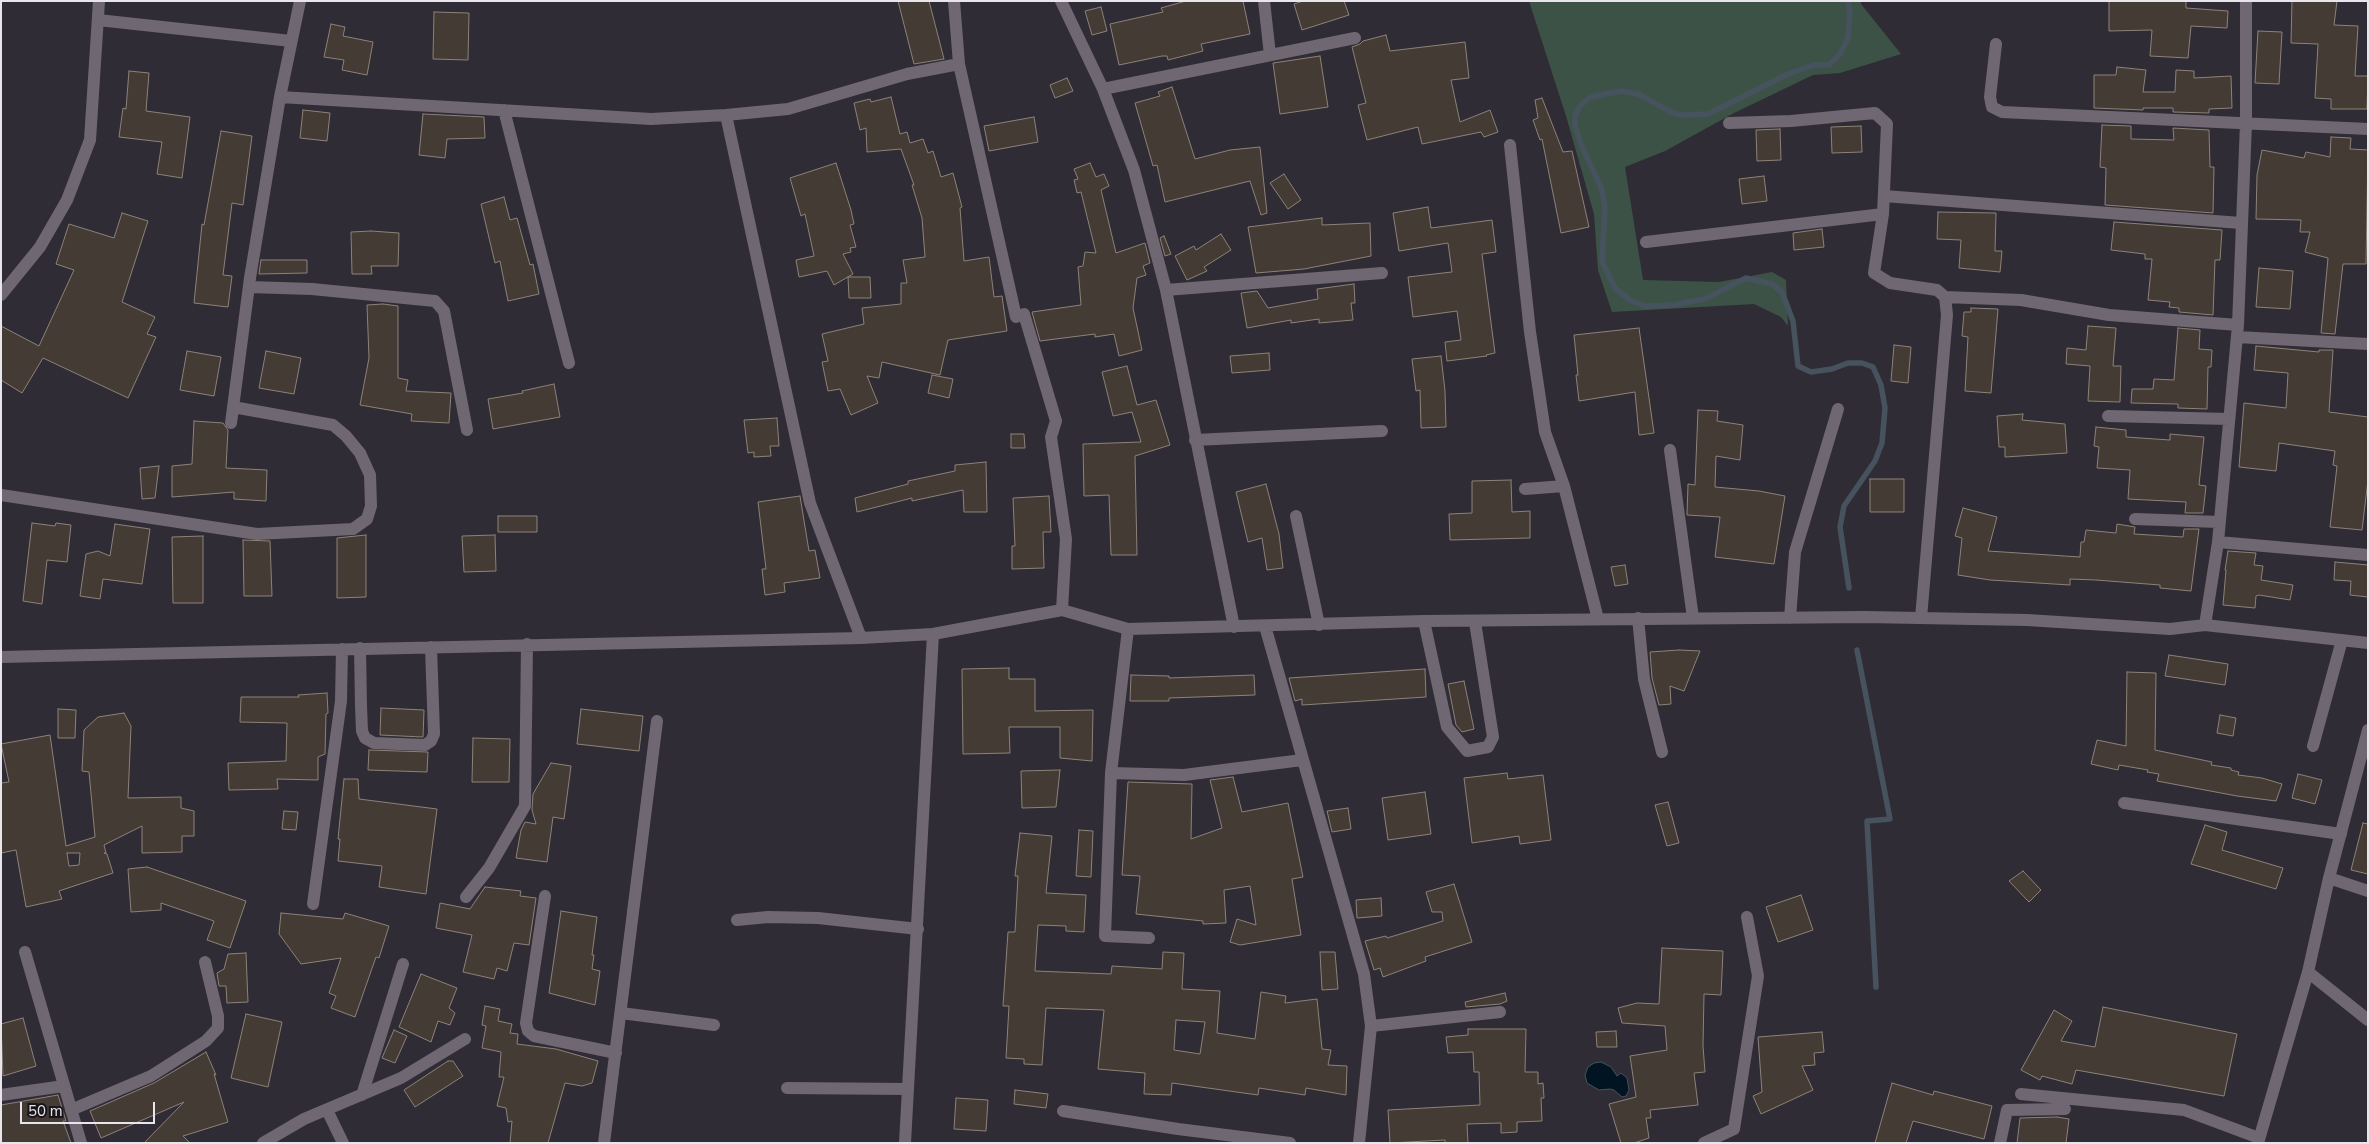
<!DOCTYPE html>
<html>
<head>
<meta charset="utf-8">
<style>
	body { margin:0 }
	#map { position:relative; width:2369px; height:1144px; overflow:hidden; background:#302c35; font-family:"Nunito Sans",sans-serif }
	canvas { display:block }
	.frame { position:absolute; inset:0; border:2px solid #e8e5ec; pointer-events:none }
	.scale { position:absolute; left:20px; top:1102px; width:135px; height:22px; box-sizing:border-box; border:2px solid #e8e5ec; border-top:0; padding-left:6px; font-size:15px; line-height:18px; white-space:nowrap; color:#e8e5ec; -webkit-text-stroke:4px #171519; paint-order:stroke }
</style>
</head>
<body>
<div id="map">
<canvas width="2369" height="1144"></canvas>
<div class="frame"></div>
<div class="scale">50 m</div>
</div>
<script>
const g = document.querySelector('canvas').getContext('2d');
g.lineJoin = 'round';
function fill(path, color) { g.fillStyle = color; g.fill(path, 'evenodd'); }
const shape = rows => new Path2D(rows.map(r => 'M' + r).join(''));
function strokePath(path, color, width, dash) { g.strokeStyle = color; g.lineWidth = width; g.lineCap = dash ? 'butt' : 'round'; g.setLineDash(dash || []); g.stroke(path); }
const green = shape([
	[1529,1,1861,1,1861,4,1901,54,1840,73,1813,75,1734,113,1665,151,1625,167,1643,280,1719,282,1772,272,1786,280,1788,326,1781,317,1754,304,1612,312,1598,270,1594,214,1566,116]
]);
const water = shape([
	[1601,1062,1611,1067,1617,1076,1621,1073,1627,1078,1629,1090,1626,1096,1622,1097,1614,1090,1610,1089,1599,1090,1587,1083,1585,1075,1588,1067,1594,1063,1601,1062]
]);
const stream = shape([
	[1848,1,1850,13,1848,38,1840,54,1829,65,1814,65,1788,74,1708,114,1683,115,1673,113,1638,94,1621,91,1590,97,1580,106,1575,116,1575,126,1582,147,1601,187,1605,207,1602,262,1615,288,1630,300,1644,306,1673,305,1705,299,1746,278,1772,284,1782,292,1793,321,1798,366,1811,372,1832,369,1848,363,1862,363,1873,367,1881,385,1885,408,1882,443,1875,461,1844,506,1840,527,1849,588],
	[1857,650,1890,819,1867,821,1876,987]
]);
const building = shape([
	[898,1,929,1,944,59,914,64,898,1],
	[1186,1,1243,1,1250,34,1201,44,1203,51,1168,60,1167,56,1162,56,1119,65,1110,24,1163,12,1161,8,1186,1],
	[1303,1,1344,1,1349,15,1302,30,1294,4,1303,1],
	[2109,1,2186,1,2186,8,2228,11,2227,28,2191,26,2188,58,2150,56,2152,30,2109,31,2109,1],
	[2292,1,2337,1,2334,25,2358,26,2355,76,2368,76,2367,109,2331,109,2331,99,2315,98,2318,44,2291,43,2292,1],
	[1101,7,1107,31,1092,35,1085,11,1101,7],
	[434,12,469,13,468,60,433,59,434,12],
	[331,24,345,27,343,36,373,42,367,75,342,70,344,60,324,57,331,24],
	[2258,31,2282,32,2279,84,2255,83,2258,31],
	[1386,35,1390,51,1465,42,1469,78,1451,80,1460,122,1490,110,1498,132,1484,137,1481,132,1422,144,1418,127,1367,140,1358,105,1366,103,1352,47,1360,44,1363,41,1386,35],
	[1320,56,1328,107,1280,114,1273,63,1320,56],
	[2117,67,2146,70,2143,92,2175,92,2176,70,2194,71,2194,78,2231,76,2232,108,2209,109,2209,113,2173,112,2173,108,2143,108,2143,110,2094,108,2094,75,2116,75,2117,67],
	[129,71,149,73,146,111,190,117,182,178,157,174,162,142,119,137,123,108,126,109,129,71],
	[1067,78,1073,91,1055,98,1050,85,1067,78],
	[1172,87,1195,159,1230,150,1260,147,1267,213,1261,215,1250,181,1165,202,1157,165,1153,166,1135,103,1160,96,1158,92,1172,87],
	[891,97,900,134,907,132,910,143,923,139,928,153,933,151,941,177,953,173,962,207,960,208,964,261,989,257,994,297,1002,296,1007,331,948,340,940,375,882,362,879,378,867,376,878,403,851,415,840,389,828,391,822,362,828,361,822,334,864,324,862,308,901,304,901,283,907,283,903,260,925,257,922,218,912,185,914,185,901,149,867,152,866,128,860,130,854,103,870,99,871,102,891,97],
	[1542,98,1563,152,1572,151,1589,227,1561,233,1542,139,1540,140,1533,120,1538,118,1535,100,1542,98],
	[303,110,330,113,327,141,300,138,303,110],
	[423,114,484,117,485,138,447,139,445,158,419,155,423,114],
	[1034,117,1038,142,989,151,984,126,1034,117],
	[2102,125,2131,126,2131,139,2174,140,2173,128,2209,130,2210,167,2214,167,2213,213,2105,205,2106,168,2100,167,2102,125],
	[1861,126,1862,152,1832,153,1831,127,1861,126],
	[1780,129,1781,160,1757,161,1756,130,1780,129],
	[221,131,252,136,243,205,232,203,223,275,232,276,228,307,194,303,202,224,204,225,221,131],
	[2331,137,2351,138,2350,149,2368,150,2366,264,2343,264,2335,334,2321,333,2328,258,2305,252,2310,232,2300,232,2301,220,2256,219,2257,175,2262,150,2304,158,2306,152,2330,157,2331,137],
	[836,163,851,210,854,224,850,225,856,247,850,248,851,252,843,254,853,274,834,285,827,271,799,277,796,260,814,256,805,214,801,216,790,178,836,163],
	[1090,163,1096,177,1104,174,1109,186,1101,190,1116,253,1145,243,1150,263,1143,266,1146,275,1137,278,1133,308,1142,350,1119,356,1114,334,1095,337,1095,334,1040,341,1032,312,1081,305,1078,267,1083,266,1085,252,1096,253,1081,192,1077,193,1074,180,1078,179,1074,169,1090,163],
	[1284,174,1301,200,1288,209,1270,183,1284,174],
	[1764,176,1767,201,1742,204,1739,179,1764,176],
	[504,197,510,220,517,218,530,265,533,264,539,294,508,301,500,261,495,263,481,204,504,197],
	[1428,207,1431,228,1492,220,1496,252,1482,254,1495,353,1486,355,1487,356,1447,361,1445,342,1461,340,1457,311,1413,317,1408,277,1452,272,1448,243,1399,251,1393,213,1428,207],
	[1938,212,1996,213,1995,251,2002,251,2000,272,1959,268,1961,240,1937,239,1938,212],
	[122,213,148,221,122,302,155,317,147,334,156,337,128,398,43,358,22,393,1,380,1,326,39,346,74,270,56,264,69,224,114,238,122,213],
	[1322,218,1322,225,1370,223,1371,256,1304,269,1256,273,1248,227,1322,218],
	[2114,222,2222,230,2220,260,2215,260,2213,315,2179,312,2179,308,2169,307,2170,302,2148,300,2152,259,2145,259,2145,254,2111,250,2114,222],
	[1822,229,1824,247,1794,250,1793,233,1822,229],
	[371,231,399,233,398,266,371,266,372,274,352,274,351,232,371,231],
	[1221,234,1231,250,1204,267,1207,271,1187,280,1175,256,1194,246,1196,250,1221,234],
	[1164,236,1171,254,1165,256,1160,238,1164,236],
	[261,260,307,260,307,273,259,274,261,260],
	[2259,268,2293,271,2290,309,2256,307,2259,268],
	[848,277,870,277,871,298,849,298,848,277],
	[1354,284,1355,303,1351,303,1353,320,1319,323,1319,319,1291,323,1291,320,1247,328,1241,293,1257,291,1268,308,1318,299,1317,289,1354,284],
	[383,304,398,306,398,378,408,380,406,391,451,393,449,423,411,421,412,414,360,405,369,358,367,305,383,304],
	[1971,308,1998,309,1991,393,1965,391,1968,337,1962,336,1964,312,1971,312,1971,308],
	[2088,326,2116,328,2113,366,2121,366,2120,402,2088,401,2090,366,2066,364,2067,348,2086,350,2088,326],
	[1639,328,1654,433,1639,435,1635,392,1579,401,1576,375,1578,375,1574,335,1639,328],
	[2178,328,2200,330,2199,349,2212,350,2211,367,2208,367,2207,409,2178,408,2178,404,2131,403,2132,389,2153,389,2154,379,2174,380,2178,328],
	[1894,345,1911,347,1908,383,1891,381,1894,345],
	[2256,346,2319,352,2319,350,2333,350,2329,412,2368,417,2368,480,2362,530,2330,527,2337,466,2333,465,2335,451,2279,443,2276,471,2239,467,2244,403,2286,408,2288,373,2254,370,2256,346],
	[187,351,221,357,214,396,180,390,187,351],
	[266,351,301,358,294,394,259,388,266,351],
	[1269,353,1270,370,1232,373,1230,356,1269,353],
	[1441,356,1445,391,1446,427,1421,428,1420,390,1416,391,1412,359,1441,356],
	[1127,366,1137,405,1156,400,1170,445,1135,456,1137,555,1111,555,1109,495,1084,496,1083,444,1141,442,1132,412,1113,416,1102,372,1127,366],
	[932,375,953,379,949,398,928,393,932,375],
	[554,384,560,417,493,429,488,399,523,393,522,391,554,384],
	[1698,410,1718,411,1717,421,1743,425,1740,460,1716,456,1715,487,1759,491,1785,496,1774,564,1715,557,1720,517,1687,515,1688,484,1695,485,1698,410],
	[2023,414,2022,420,2065,424,2067,453,2005,457,2005,447,1999,447,1997,416,2023,414],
	[777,418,779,446,770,446,771,456,754,457,754,452,748,453,744,420,777,418],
	[194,421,223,423,228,430,226,468,267,470,266,501,234,499,234,492,172,497,172,466,192,464,194,421],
	[2096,427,2126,430,2126,437,2170,440,2170,434,2204,437,2199,485,2206,486,2203,513,2185,513,2186,502,2128,499,2130,470,2097,468,2099,447,2094,446,2096,427],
	[1011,434,1024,434,1025,448,1011,448,1011,434],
	[986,462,987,512,964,512,963,490,912,501,912,498,857,512,855,498,908,484,908,481,955,471,955,465,986,462],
	[159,466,155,498,142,499,140,468,159,466],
	[1870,479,1904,479,1904,512,1870,512,1870,479],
	[1511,480,1512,512,1530,511,1530,538,1450,540,1449,514,1472,513,1472,481,1511,480],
	[1266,484,1279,534,1283,568,1267,570,1262,538,1248,542,1236,492,1266,484],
	[800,496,809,551,815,550,820,578,784,583,785,592,765,595,762,569,766,569,758,502,800,496],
	[1049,496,1051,532,1043,532,1044,568,1012,569,1012,546,1015,546,1013,498,1049,496],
	[1963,508,1997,517,1988,551,2080,557,2081,542,2084,542,2086,530,2116,533,2117,524,2135,527,2134,534,2183,537,2184,529,2199,529,2191,591,2160,588,2160,585,2096,580,2070,579,2070,585,1990,580,1958,575,1962,538,1955,536,1963,508],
	[498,516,537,516,537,532,498,532,498,516],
	[32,523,55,526,56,523,71,525,67,562,47,560,42,604,23,601,32,523],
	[115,524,150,529,142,584,103,579,100,599,80,596,86,554,98,551,110,556,115,524],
	[366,535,366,597,337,598,337,538,366,535],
	[495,535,496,571,464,572,462,536,495,535],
	[203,536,203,603,173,603,172,537,203,536],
	[243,540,270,541,272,596,244,596,243,540],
	[2228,551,2256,553,2254,565,2263,566,2261,580,2293,585,2290,600,2259,595,2256,596,2255,608,2223,605,2226,570,2225,570,2228,551],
	[2335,562,2368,565,2368,597,2350,595,2351,581,2334,580,2335,562],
	[1625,565,1628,584,1615,586,1611,567,1625,565],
	[1679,650,1700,651,1684,691,1670,686,1671,704,1659,705,1652,678,1650,652,1679,650],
	[2169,655,2228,664,2225,685,2165,676,2169,655],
	[1009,668,1009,679,1035,679,1035,711,1093,710,1092,761,1060,758,1060,727,1009,727,1010,753,963,754,962,669,1009,668],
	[1425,669,1426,697,1302,705,1302,699,1295,701,1289,678,1425,669],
	[2127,672,2156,673,2155,750,2212,762,2211,765,2231,768,2231,770,2239,772,2238,775,2262,778,2282,784,2276,801,2237,796,2157,781,2159,774,2147,772,2148,770,2119,765,2118,770,2091,764,2097,740,2126,746,2127,672],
	[1131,675,1169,676,1169,678,1254,675,1255,695,1169,698,1169,701,1130,701,1131,675],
	[1464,681,1474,729,1462,732,1456,725,1448,684,1464,681],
	[327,693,328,713,326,714,325,754,318,757,318,780,277,779,278,789,229,790,228,763,286,761,287,723,240,722,241,697,299,697,298,695,327,693],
	[381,708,424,710,423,737,380,735,381,708],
	[58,709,76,710,75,738,58,738,58,709],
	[581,709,643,716,639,751,577,744,581,709],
	[124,713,131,726,128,798,181,797,181,808,194,811,194,836,182,836,182,852,142,853,142,826,104,845,106,853,104,853,107,854,113,873,59,891,62,899,26,907,16,850,1,853,1,783,9,782,1,744,50,735,66,846,95,837,89,772,82,771,84,730,98,717,124,713],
	[67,853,80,853,79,865,69,866,67,853],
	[2220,715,2236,718,2233,736,2217,733,2220,715],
	[473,738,510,739,509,782,472,782,473,738],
	[369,750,428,752,427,772,368,770,369,750],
	[551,763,571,766,564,819,553,817,547,862,516,858,521,830,525,822,536,824,532,810,533,794,551,763],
	[1060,770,1056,807,1022,808,1021,771,1060,770],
	[1507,773,1508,779,1543,775,1551,840,1520,844,1519,836,1472,843,1464,778,1507,773],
	[2298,774,2322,780,2315,804,2292,798,2298,774],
	[1233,777,1242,812,1288,803,1303,877,1292,879,1301,935,1240,945,1230,942,1237,919,1256,925,1250,886,1224,890,1226,923,1203,924,1203,921,1136,914,1140,876,1122,875,1128,782,1192,784,1191,839,1222,828,1210,780,1233,777],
	[344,779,358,779,359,799,437,809,426,894,379,887,382,866,338,861,340,839,338,839,344,779],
	[1425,792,1431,834,1388,840,1382,798,1425,792],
	[1668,802,1679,843,1667,846,1655,805,1668,802],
	[1348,808,1351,829,1332,832,1327,811,1348,808],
	[284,811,298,812,296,830,282,829,284,811],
	[2363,823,2368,824,2368,874,2351,870,2363,823],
	[2205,825,2227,832,2222,850,2283,868,2276,889,2191,864,2205,825],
	[1079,830,1093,831,1091,877,1076,876,1079,830],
	[1020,833,1052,836,1046,893,1086,895,1084,932,1066,931,1066,926,1038,925,1035,971,1111,974,1112,966,1162,969,1163,952,1184,953,1182,989,1220,991,1217,1033,1255,1039,1261,992,1286,996,1285,1003,1317,999,1322,1049,1331,1050,1328,1065,1347,1066,1346,1095,1306,1088,1305,1095,1259,1088,1258,1095,1172,1083,1171,1095,1144,1094,1145,1073,1098,1069,1104,1010,1046,1008,1042,1065,1024,1064,1024,1059,1006,1058,1009,1006,1003,1006,1008,932,1015,932,1018,876,1015,876,1020,833],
	[1176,1020,1205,1022,1200,1054,1174,1050,1176,1020],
	[147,867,246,901,230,948,207,940,214,921,161,903,161,910,131,912,128,869,147,867],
	[2023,871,2041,890,2029,902,2009,881,2023,871],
	[1454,884,1472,942,1425,957,1426,961,1383,977,1380,968,1374,970,1365,941,1386,936,1387,938,1443,921,1442,912,1432,912,1426,892,1454,884],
	[485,887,521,891,520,896,536,898,529,945,514,943,507,971,497,968,494,979,463,972,472,935,436,928,440,903,470,909,485,887],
	[1801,895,1813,930,1778,942,1766,907,1801,895],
	[1381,898,1382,916,1357,918,1356,900,1381,898],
	[561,911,597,917,592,955,594,955,592,969,600,971,595,1005,549,993,561,911],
	[281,913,343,919,345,913,389,926,379,958,376,957,355,1017,331,1008,336,996,329,993,341,958,301,964,279,934,281,913],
	[1662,948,1723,951,1721,995,1704,994,1703,1046,1705,1072,1694,1073,1698,1105,1650,1110,1651,1118,1646,1118,1649,1138,1634,1143,1621,1143,1609,1104,1636,1097,1630,1056,1667,1050,1665,1026,1622,1023,1618,1008,1637,1003,1659,1004,1662,948],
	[1320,952,1335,952,1338,989,1322,990,1320,952],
	[246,953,248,1002,227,1003,226,986,219,986,217,973,224,969,228,954,246,953],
	[421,974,457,988,449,1008,455,1013,450,1025,438,1021,431,1042,399,1027,421,974],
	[1505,993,1507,1001,1500,1004,1466,1007,1465,1002,1505,993],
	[485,1006,500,1009,498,1021,512,1024,510,1033,518,1034,517,1044,556,1049,598,1061,592,1083,582,1086,565,1083,548,1143,510,1143,512,1121,508,1122,506,1108,497,1106,504,1077,499,1077,501,1052,482,1048,486,1026,482,1025,485,1006],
	[2103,1007,2237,1034,2224,1096,2076,1070,2072,1084,2042,1076,2040,1080,2021,1070,2054,1010,2072,1021,2061,1041,2095,1047,2103,1007],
	[246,1014,282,1022,268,1087,231,1078,246,1014],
	[23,1018,36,1066,3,1076,1,1024,23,1018],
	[1468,1029,1526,1029,1525,1072,1538,1072,1538,1084,1543,1083,1544,1098,1541,1098,1542,1121,1517,1122,1517,1132,1501,1133,1501,1123,1467,1124,1468,1143,1445,1143,1445,1140,1390,1143,1388,1110,1480,1105,1479,1072,1474,1072,1473,1052,1448,1053,1446,1037,1468,1035,1468,1029],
	[394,1030,407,1036,395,1063,382,1058,394,1030],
	[1616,1031,1617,1047,1597,1047,1596,1032,1616,1031],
	[1822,1032,1824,1052,1814,1053,1815,1065,1802,1066,1813,1090,1761,1114,1753,1096,1762,1092,1758,1037,1822,1032],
	[206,1052,216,1075,214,1074,228,1122,183,1136,190,1143,144,1143,184,1102,101,1138,90,1111,154,1083,206,1052],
	[448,1061,453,1061,463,1076,415,1107,404,1090,448,1061],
	[1892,1083,1933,1095,1934,1091,1992,1106,1984,1139,1913,1121,1906,1143,1875,1143,1892,1083],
	[1015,1090,1048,1094,1046,1108,1014,1104,1015,1090],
	[58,1095,66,1121,63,1121,71,1143,1,1143,1,1105,58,1095],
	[956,1098,988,1100,986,1131,954,1129,956,1098],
	[2057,1117,2069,1119,2066,1143,2017,1143,2020,1118,2057,1117]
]);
const minor = shape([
	[954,1,959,64,1016,317,1024,314,1056,421,1051,437,1066,539,1062,610],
	[1061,1,1103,89,1134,170,1166,290,1234,627],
	[1264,1,1270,55],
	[98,20,291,41],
	[1996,44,1990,97,1992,107,2002,112,2368,129],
	[1103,89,1355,38],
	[280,97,651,119,726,115,788,109,907,74,959,64],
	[504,110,569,363],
	[726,115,810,503,861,638],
	[1729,123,1791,121,1875,113,1887,124,1883,214,1874,273,1890,283,1937,290,1945,297,1947,315,1921,618],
	[1510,145,1530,332,1545,432,1564,486,1598,619],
	[1884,196,2241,223],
	[1646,242,1883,214],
	[249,287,312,289,435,301,444,311,467,430],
	[1166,290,1382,273],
	[1,295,40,247,67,200,90,140,99,1],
	[1945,297,2021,300,2109,315,2238,325],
	[2237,337,2368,344],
	[2108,416,2229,419],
	[231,423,250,278,280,97,300,1],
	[1195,440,1382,431],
	[1670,450,1693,618],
	[1525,489,1564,486],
	[1,495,257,534,353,529,367,519,371,506,370,475,360,453,346,436,333,425,233,407],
	[1296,516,1319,625],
	[2135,519,2219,522],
	[2218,542,2368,555],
	[1638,618,1644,679,1662,752],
	[1790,618,1795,552,1838,409],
	[1424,621,1447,727,1467,751,1488,747,1493,737,1475,622],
	[2205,625,2218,542,2238,325,2246,123,2246,1],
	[1265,626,1364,974,1371,1026,1359,1143],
	[1128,629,1111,773,1105,936,1149,938],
	[360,648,361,706,362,731,365,738,374,743,425,745,431,741,434,734,431,647],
	[1,657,861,638,933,634,1062,610,1128,629,1424,621,1865,617,2027,620,2170,629,2205,625,2368,643],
	[2313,746,2342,640],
	[1111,773,1184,775,1302,760],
	[2124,803,2341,834],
	[2329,878,2368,891],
	[545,896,526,1023,528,1031,534,1036,616,1053],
	[466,897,489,868,525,806,527,644],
	[313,904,341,701,342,649],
	[737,920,768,917,818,918,918,929],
	[25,952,81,1143],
	[2308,972,2368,1020],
	[621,1013,714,1025],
	[1371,1026,1500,1012],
	[787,1088,908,1089],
	[2021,1094,2184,1110,2259,1138],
	[1,1095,64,1086],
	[362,1095,403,964],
	[71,1110,151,1076,206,1041,218,1028,218,1016,205,962],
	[327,1110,343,1143],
	[1063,1111,1178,1129,1290,1143],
	[263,1143,304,1119,401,1078,465,1039],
	[604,1143,657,721],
	[905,1143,933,634],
	[1704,1143,1734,1129,1758,976,1747,917],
	[2000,1143,2007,1110,2065,1109],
	[2258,1143,2308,972,2329,878,2368,730]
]);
fill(green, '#3d5246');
fill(water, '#001421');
strokePath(water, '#46535e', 1);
strokePath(stream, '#46535e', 5.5);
fill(building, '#443c34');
strokePath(building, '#8c8279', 1);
strokePath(minor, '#6f6872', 12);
</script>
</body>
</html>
